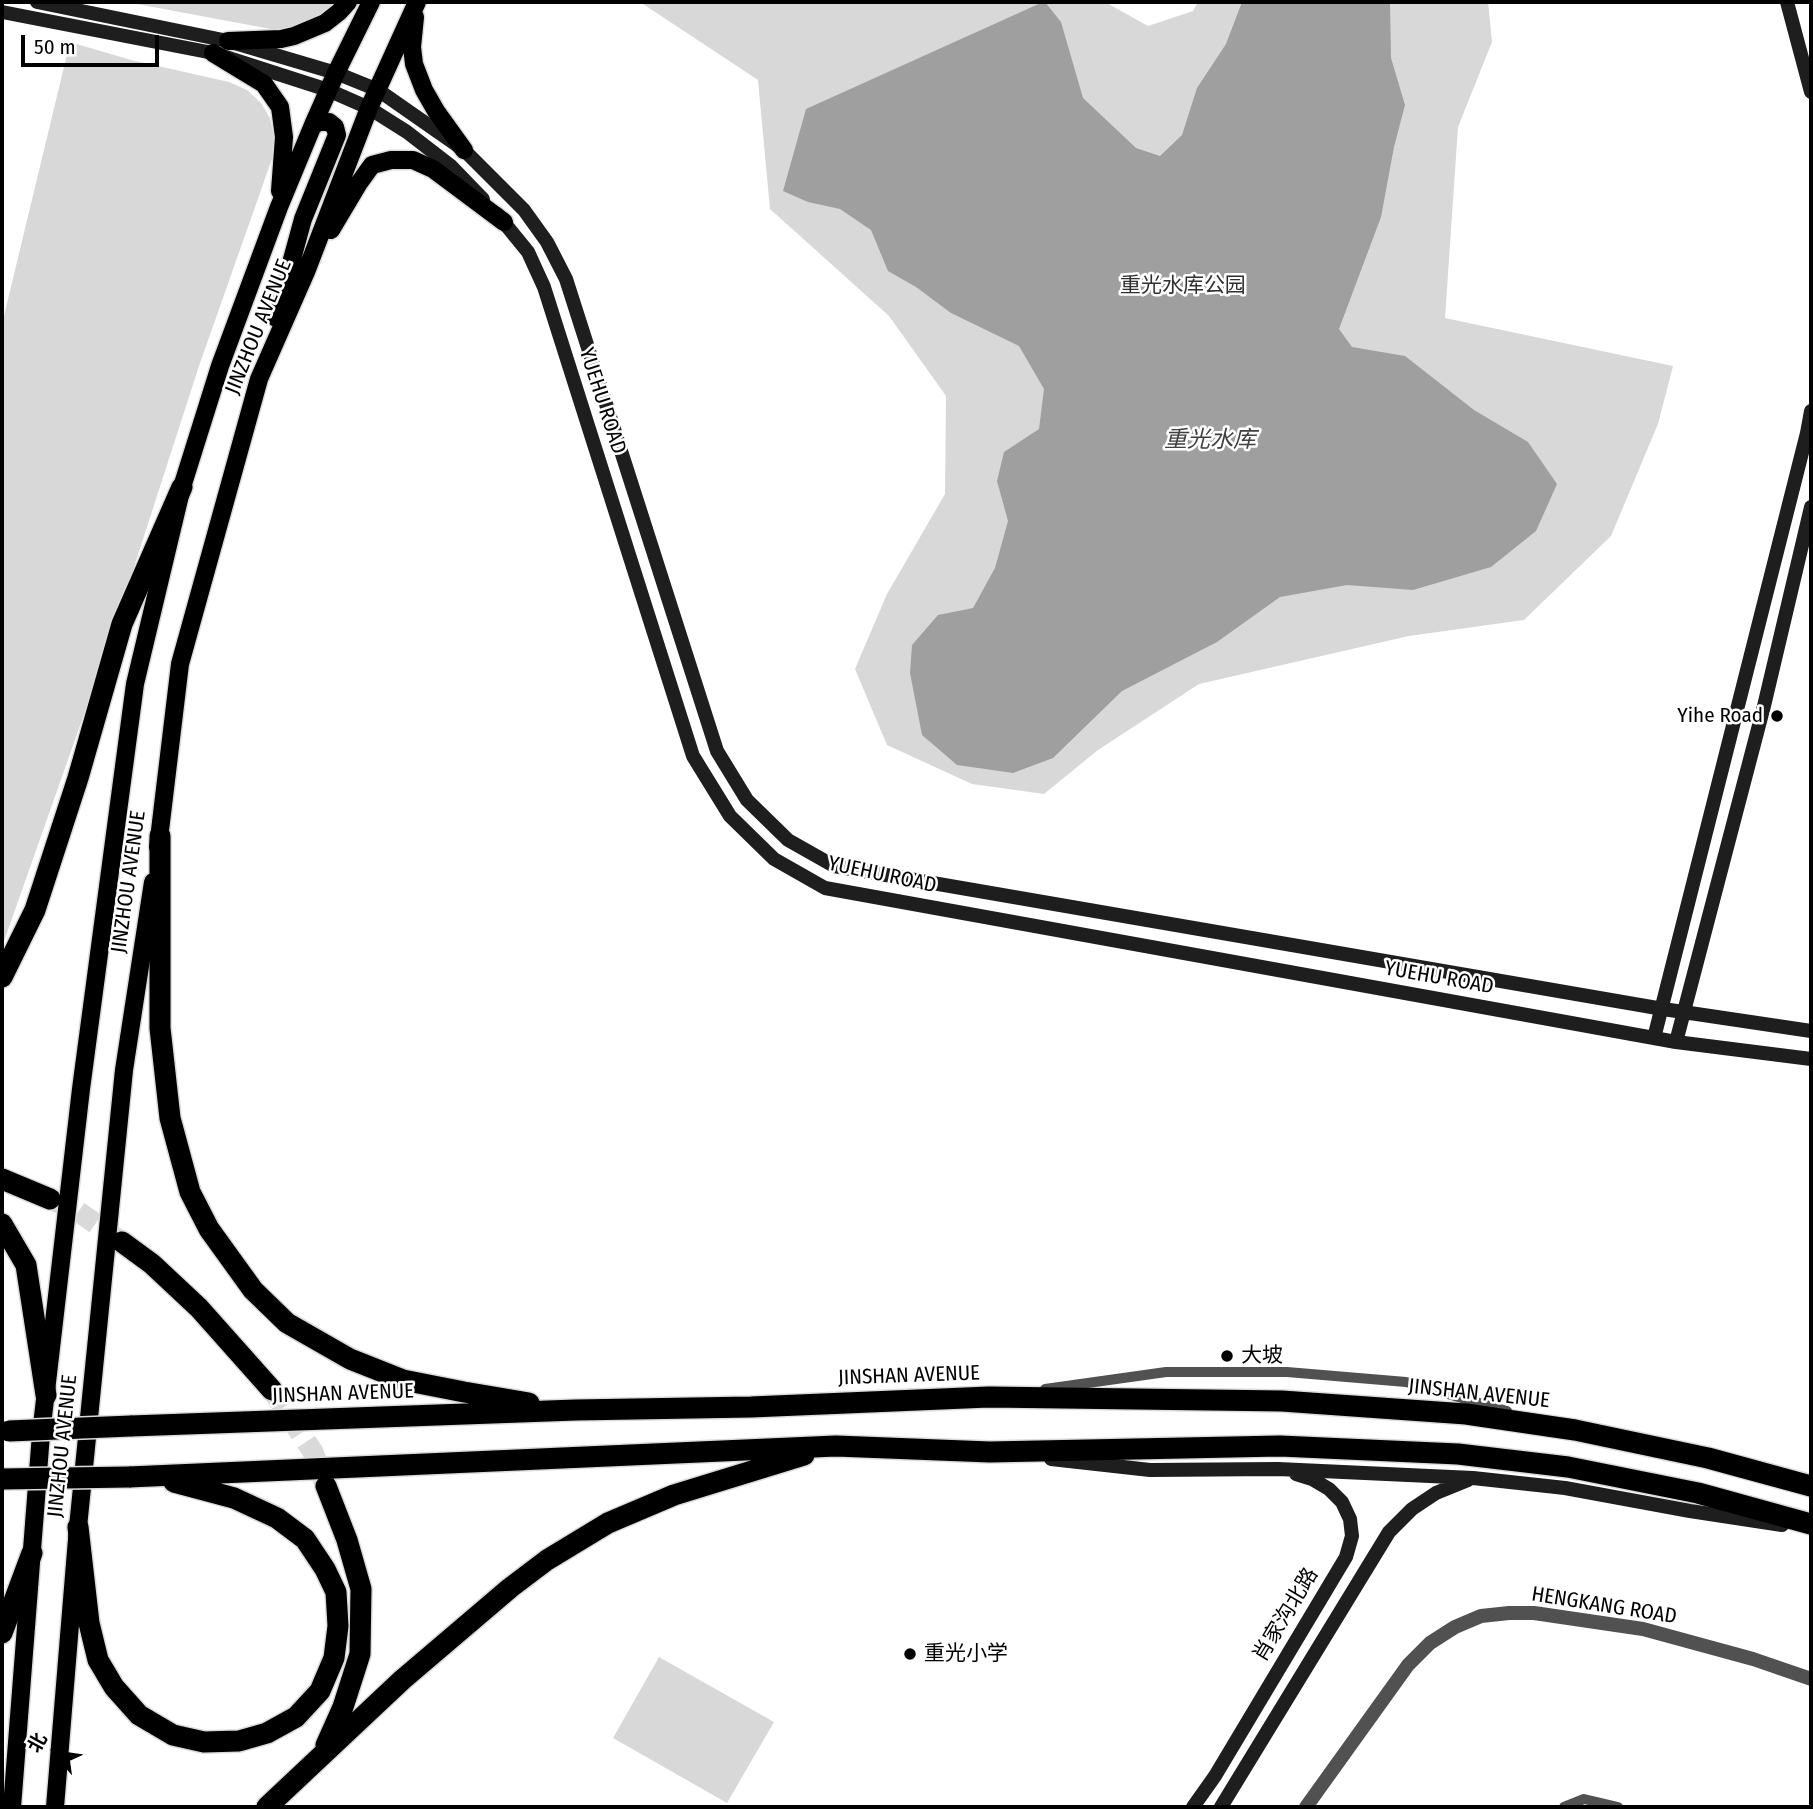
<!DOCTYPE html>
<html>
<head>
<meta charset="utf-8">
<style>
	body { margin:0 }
	#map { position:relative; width:1813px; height:1809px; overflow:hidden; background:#fff; font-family:"Fira Sans Condensed","Noto Sans SC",sans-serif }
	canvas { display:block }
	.frame { position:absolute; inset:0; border:4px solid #000; pointer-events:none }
	.north { position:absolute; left:21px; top:1718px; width:70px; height:70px; -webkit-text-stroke:5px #fff; paint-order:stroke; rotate:299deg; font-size:19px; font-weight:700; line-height:28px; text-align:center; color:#000 }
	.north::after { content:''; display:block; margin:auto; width:24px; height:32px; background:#000; clip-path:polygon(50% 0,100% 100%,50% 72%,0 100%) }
	.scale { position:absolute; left:21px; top:35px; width:138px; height:32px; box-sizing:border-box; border:4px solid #000; border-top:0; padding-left:9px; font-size:21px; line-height:24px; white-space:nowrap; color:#000; -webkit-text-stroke:5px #fff; paint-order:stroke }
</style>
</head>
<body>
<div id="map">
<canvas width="1813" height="1809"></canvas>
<div class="frame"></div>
<div class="north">北</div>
<div class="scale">50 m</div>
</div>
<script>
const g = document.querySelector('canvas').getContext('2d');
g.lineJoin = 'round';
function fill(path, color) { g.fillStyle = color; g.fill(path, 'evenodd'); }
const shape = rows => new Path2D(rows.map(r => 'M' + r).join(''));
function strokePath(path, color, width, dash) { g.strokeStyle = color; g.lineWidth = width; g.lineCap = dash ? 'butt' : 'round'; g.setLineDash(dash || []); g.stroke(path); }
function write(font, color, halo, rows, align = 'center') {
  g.font = font + ' "Fira Sans Condensed","Noto Sans SC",sans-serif'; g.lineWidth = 5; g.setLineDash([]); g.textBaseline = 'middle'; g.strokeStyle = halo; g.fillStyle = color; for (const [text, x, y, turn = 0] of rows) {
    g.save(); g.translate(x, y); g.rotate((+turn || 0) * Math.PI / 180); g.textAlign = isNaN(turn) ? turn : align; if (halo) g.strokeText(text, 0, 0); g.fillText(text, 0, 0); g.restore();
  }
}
const green = shape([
	[126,2,338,2,321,17,308,24,276,30],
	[640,2,1105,2,1148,26,1193,11,1198,2,1488,2,1492,42,1458,127,1445,318,1673,366,1658,424,1611,536,1524,620,1409,636,1199,684,1098,750,1044,794,972,784,887,745,855,669,887,594,945,494,946,396,889,316,770,209,758,80],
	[70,42,131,60,229,82,247,90,261,103,270,118,274,136,273,156,199,366,114,629,2,947,2,324],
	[659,1657,774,1722,727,1803,613,1738]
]);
const water = shape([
	[1043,2,1045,2,1061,22,1083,98,1136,148,1160,156,1182,135,1197,88,1226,44,1242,2,1390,2,1391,58,1405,105,1394,147,1381,217,1339,329,1352,347,1405,356,1474,410,1528,442,1557,484,1536,531,1491,567,1413,590,1347,585,1280,597,1217,642,1122,691,1053,758,1013,773,957,765,922,735,910,673,912,645,938,615,973,608,995,568,1008,521,997,481,1004,452,1039,429,1044,389,1019,346,951,313,916,287,888,271,871,230,840,209,808,202,783,191,806,109]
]);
const highwayTunnel = shape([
	[50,1199,76,1210,122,1242],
	[272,1390,313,1452,325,1484]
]);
const lane = shape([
	[1045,1389,1166,1372,1287,1372,1406,1382,1507,1411],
	[1564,1807,1584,1799,1618,1807]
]);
const street = shape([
	[1306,1807,1408,1665,1430,1643,1455,1627,1481,1616,1509,1613,1534,1613,1643,1629,1753,1659,1811,1679]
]);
const secondary = shape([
	[37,2,228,41,336,73,378,90,464,150,524,210,547,242,566,279,717,751,747,800,788,840,834,866,1663,1009,1811,1031],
	[1787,2,1811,92],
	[2,12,213,53,328,90,369,108,407,132,451,166,483,199],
	[497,214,528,252,544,287,693,756,730,816,774,859,825,888,1676,1042,1811,1059],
	[1654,1038,1807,433,1811,411],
	[1676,1042,1764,706,1811,507],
	[1051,1459,1150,1470,1278,1469,1473,1478,1565,1488,1690,1511,1782,1525],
	[1193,1807,1215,1776,1346,1557,1352,1536,1350,1519,1342,1502,1329,1489,1312,1479,1296,1474],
	[1221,1807,1389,1532,1412,1509,1436,1493,1468,1480]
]);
const primary = shape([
	[415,17,412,47,414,64,424,90,436,111,464,150],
	[228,41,281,39,294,36,325,23,339,12,348,2],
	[213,53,264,84,280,107,284,137,280,191],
	[331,230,359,183,372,165,391,160,413,160,433,169,504,222],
	[276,318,303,219,337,135,335,127,329,122,320,122,313,125],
	[158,847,180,664,259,379,306,272,369,108,417,2],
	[12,1807,41,1434,81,1089,135,684,182,487,220,366,279,207,313,125,336,73,371,2],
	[55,1807,78,1527,124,1070,153,882]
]);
const highway = shape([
	[160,836,160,1028,170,1118,190,1192,209,1229,253,1290,287,1323,350,1359,403,1380,464,1392,529,1403],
	[2,977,35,910,78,778,122,624,182,487],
	[2,1179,50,1199],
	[2,1224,26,1265,46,1395],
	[122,1242,152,1264,199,1308,272,1390],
	[131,1426,576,1410,751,1407,989,1397,1282,1401,1466,1414,1575,1430,1708,1458,1811,1486],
	[129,1477,836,1446,990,1452,1280,1446,1458,1454,1568,1467,1698,1493,1811,1524],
	[78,1527,89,1623,98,1660,114,1687,139,1715,173,1735,204,1742,239,1741,267,1733,296,1717,320,1691,334,1658,338,1626,336,1592,325,1569,305,1539,277,1518,234,1498,174,1482],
	[2,1633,32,1553],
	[326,1745,343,1707,360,1654,361,1589,347,1540,326,1486],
	[267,1807,402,1680,510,1588,547,1560,608,1523,674,1495,804,1455]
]);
const highwayBridge = shape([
	[9,1431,131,1426],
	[2,1479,129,1477]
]);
const markers = [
	[1777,716,7,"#000"],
	[1227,1356,7,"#000"],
	[910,1654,7,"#000"]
];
const parkNames = [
	["重光水库公园",1183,286]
];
const streetNames = [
	["JINZHOU AVENUE",259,327,-68],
	["YUEHU ROAD",602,401,72],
	["YUEHU ROAD",882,875,12],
	["JINZHOU AVENUE",129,882,-82],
	["YUEHU ROAD",1439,978,10],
	["JINSHAN AVENUE",909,1376,-2],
	["JINSHAN AVENUE",343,1394,-2],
	["JINSHAN AVENUE",1479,1394,6],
	["JINZHOU AVENUE",63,1446,-84],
	["HENGKANG ROAD",1604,1606,9],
	["肖家沟北路",1286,1615,-59]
];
const poiNames = [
	["Yihe Road",1763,716,"right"],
	["大坡",1241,1356],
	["重光小学",924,1654]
];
const waterNames = [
	["重光水库",1210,441]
];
fill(green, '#d8d8d8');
fill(water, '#9f9f9f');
strokePath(highwayTunnel, '#d9d9d9', 21, [21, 10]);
strokePath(primary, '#dbdbdb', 21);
strokePath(highway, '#dbdbdb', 24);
strokePath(lane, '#515151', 10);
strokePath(street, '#515151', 14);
strokePath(secondary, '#1e1e1e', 14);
strokePath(primary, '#000', 18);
strokePath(highway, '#000', 21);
strokePath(highwayBridge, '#dbdbdb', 24, []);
strokePath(highwayBridge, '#000', 21);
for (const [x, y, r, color] of markers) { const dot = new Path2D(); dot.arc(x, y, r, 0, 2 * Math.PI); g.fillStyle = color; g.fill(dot); strokePath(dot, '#fff', 2.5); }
write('21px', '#2f2f2f', '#fff', parkNames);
write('21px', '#000', '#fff', streetNames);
write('21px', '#000', '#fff', poiNames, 'left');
write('italic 23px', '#404040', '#fff', waterNames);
</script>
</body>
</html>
